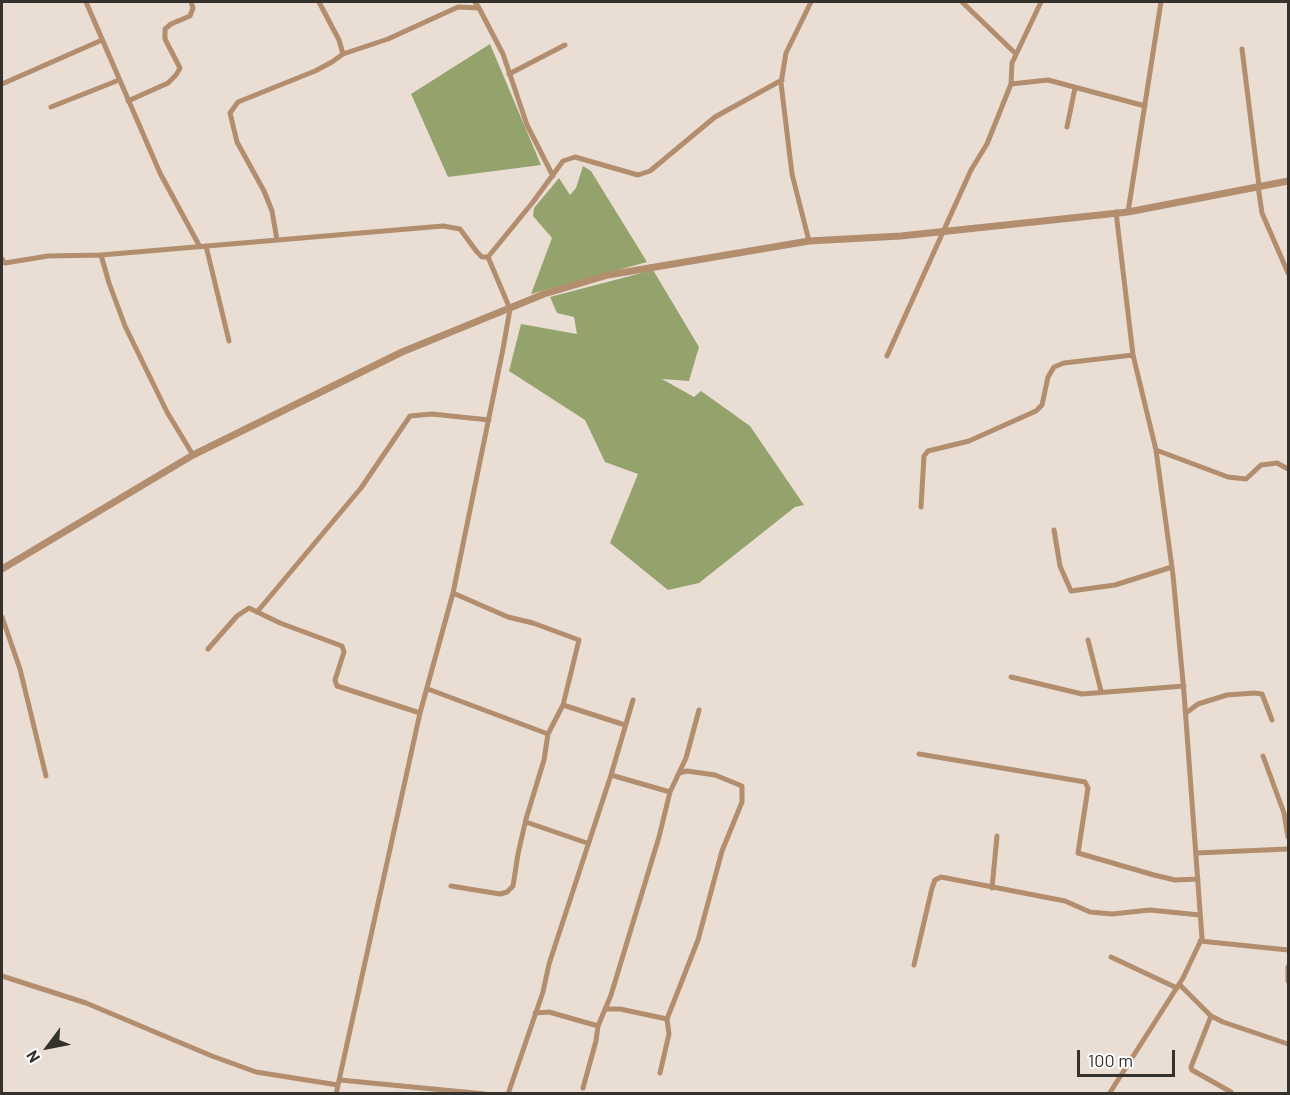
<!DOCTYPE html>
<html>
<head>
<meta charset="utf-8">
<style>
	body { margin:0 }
	#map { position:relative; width:1290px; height:1095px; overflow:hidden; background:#eaded4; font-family:Barlow,sans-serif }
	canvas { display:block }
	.frame { position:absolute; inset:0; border:3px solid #35312d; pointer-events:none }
	.north { position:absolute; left:18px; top:1017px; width:60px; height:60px; -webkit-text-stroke:4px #fff; paint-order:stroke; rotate:238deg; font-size:16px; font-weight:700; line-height:24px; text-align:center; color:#35312d }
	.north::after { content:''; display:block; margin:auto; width:21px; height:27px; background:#35312d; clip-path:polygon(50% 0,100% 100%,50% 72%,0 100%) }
	.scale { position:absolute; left:1077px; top:1050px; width:98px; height:27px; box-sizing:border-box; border:3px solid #35312d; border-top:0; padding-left:8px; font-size:18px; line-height:21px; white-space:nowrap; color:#35312d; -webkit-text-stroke:4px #fff; paint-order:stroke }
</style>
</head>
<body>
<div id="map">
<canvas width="1290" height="1095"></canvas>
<div class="frame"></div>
<div class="north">N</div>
<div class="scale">100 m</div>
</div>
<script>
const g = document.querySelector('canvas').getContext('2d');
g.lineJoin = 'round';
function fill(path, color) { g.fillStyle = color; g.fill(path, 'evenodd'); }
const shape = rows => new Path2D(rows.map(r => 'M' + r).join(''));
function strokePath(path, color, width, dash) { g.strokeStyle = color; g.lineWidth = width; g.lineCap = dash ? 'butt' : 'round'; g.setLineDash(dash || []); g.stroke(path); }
const forest = shape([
	[490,44,541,165,448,177,411,94],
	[583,166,591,171,647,262,531,294,552,238,533,216,534,208,559,178,570,195,576,188],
	[653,270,699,347,689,381,662,379,694,397,701,391,750,426,804,505,795,507,699,583,668,590,610,543,638,474,605,462,585,420,509,371,521,324,577,334,574,317,557,313,550,297]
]);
const minor = shape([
	[86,2,160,173,200,247],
	[962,2,1016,54],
	[479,8,503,54,527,125,553,176],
	[1242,49,1259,186],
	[343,54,388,39,458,7,479,8,475,2],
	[509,74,565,45],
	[2,84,102,40],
	[1011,84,1048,80,1145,106],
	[128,101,168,83,176,75,180,68,165,39,165,29,171,24,190,16,193,8,191,2],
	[51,107,119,80],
	[1067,127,1075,88],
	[1258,186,1262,213,1288,273],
	[1128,212,1161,2],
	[277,240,272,211,264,191,237,142,230,113,238,102,315,71,332,62,343,54,339,40,319,2],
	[809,241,792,174,781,83,786,53,811,2],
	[206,246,229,341],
	[101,255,109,283,125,326,167,412,193,455],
	[2,259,5,263,48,256,101,255,443,226,460,229,477,252,482,257,488,257,533,202,563,161,575,157,638,175,650,171,715,117,782,80],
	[887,356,971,170,987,144,1011,84,1012,63,1041,2],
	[1156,450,1228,477,1246,479,1261,465,1277,463,1288,469],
	[921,507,924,456,928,451,969,441,1036,411,1042,405,1048,377,1054,367,1064,363,1133,355],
	[1054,530,1060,566,1071,591,1115,585,1172,567],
	[257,612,361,488,410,416,432,414,489,420],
	[2,617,20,669,46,776],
	[1088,640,1101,691],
	[208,649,237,616,249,608,280,623,342,646,344,652,335,680,337,686,420,713],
	[1011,677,1082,694,1184,686],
	[428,689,548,734],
	[563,705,625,725],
	[1186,713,1198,704,1227,695,1254,693,1262,694,1272,720],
	[919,754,1085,782,1088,788,1078,853,1154,875,1175,880,1198,879],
	[1263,756,1284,813,1288,837],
	[611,775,670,792],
	[526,822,587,843],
	[1196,853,1288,849],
	[451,886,500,894,507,892,513,886,518,854,526,819,544,760,548,734,563,705,579,640,533,623,508,617,453,593],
	[992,888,997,836],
	[1200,941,1288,950],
	[1111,957,1177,988],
	[914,965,932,888,935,880,941,877,1065,901,1090,912,1112,914,1150,910,1200,915],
	[1288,967,1288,981],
	[2,976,86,1003,212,1056,256,1072,338,1085],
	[1179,984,1211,1016,1191,1067,1192,1070,1231,1092],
	[605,1009,620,1009,667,1019],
	[535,1013,549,1012,598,1026],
	[1211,1016,1223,1022,1288,1044],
	[660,1073,669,1034,667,1019,698,940,722,851,742,802,742,786,715,775,687,771,679,773],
	[340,1080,485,1094],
	[583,1088,596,1041,598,1026,611,995,659,837,670,792,686,758,699,710],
	[336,1094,420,713,453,593,503,349,510,309,488,257],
	[508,1094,543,992,549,964,611,775,633,700],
	[1109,1094,1183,978,1202,938,1184,693,1173,575,1156,450,1133,355,1116,212]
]);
const tertiary = shape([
	[2,569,193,455,402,352,544,294,608,275,809,241,901,236,1128,212,1288,181]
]);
fill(forest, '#94a36c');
strokePath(minor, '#b28e6e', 5);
strokePath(tertiary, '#b28e6e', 7);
</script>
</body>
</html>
